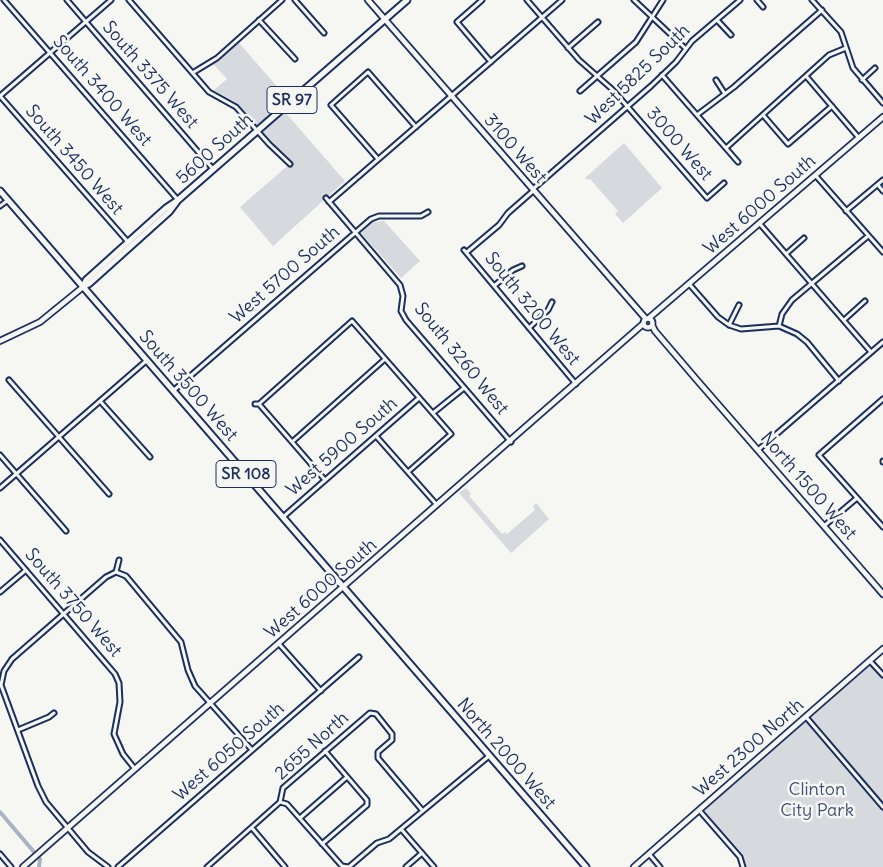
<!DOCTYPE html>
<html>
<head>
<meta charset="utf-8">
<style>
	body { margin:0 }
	canvas { display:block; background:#f6f6f2 }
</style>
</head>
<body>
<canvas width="883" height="867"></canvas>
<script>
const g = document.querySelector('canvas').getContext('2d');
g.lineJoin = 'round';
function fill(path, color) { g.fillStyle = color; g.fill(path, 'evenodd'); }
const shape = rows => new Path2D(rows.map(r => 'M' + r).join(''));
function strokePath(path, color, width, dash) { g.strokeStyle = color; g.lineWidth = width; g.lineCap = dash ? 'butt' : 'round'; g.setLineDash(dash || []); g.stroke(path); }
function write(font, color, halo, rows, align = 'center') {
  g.font = font + ' Delius,sans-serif'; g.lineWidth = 5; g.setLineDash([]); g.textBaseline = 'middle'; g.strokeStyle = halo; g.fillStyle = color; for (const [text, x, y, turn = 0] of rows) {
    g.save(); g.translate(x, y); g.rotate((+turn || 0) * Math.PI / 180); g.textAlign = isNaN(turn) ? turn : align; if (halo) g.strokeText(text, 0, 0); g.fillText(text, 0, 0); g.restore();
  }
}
const green = shape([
	[239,43,288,99,256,126,235,102,214,90,227,79,213,64,218,62],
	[284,111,345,181,273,246,240,207,292,162,261,132],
	[624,143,662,188,623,223,615,214,618,211,590,179,588,180,585,178],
	[384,221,420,261,401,278,361,233,373,222],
	[466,488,471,494,469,496,502,534,505,532,507,534,535,510,533,506,536,503,549,519,511,553,459,493],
	[869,666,873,667,883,678,883,867,745,867,743,858,705,812,706,808]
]);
const canal = shape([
	[0,812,34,852],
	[39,867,40,859]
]);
const minor = shape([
	[4,0,178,200],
	[67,0,213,169],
	[129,0,209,92,236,107,269,144,290,164],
	[295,0,324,33],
	[482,0,457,22,491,62],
	[527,0,579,60,613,90,707,198,724,183],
	[634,0,685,48],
	[757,0,763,7],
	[812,0,841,32,853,68,883,103],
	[259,20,295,59],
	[717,20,731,35],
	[568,48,598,22],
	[194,72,217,58,282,0],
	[662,75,738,162],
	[806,76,859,138],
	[716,80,725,94],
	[862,80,875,68],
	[580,91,636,42,663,0],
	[0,96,128,242],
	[0,96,111,0],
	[697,115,734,87,822,10],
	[763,115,788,144,832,106],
	[726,148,829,55,846,48],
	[378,159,331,105,368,72,416,127],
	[816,176,883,252],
	[878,185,883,191],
	[533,189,651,86,676,62,692,41,740,0],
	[326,198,400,285,403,296,401,311,406,320,511,442],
	[329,202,562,0],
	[0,206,8,200],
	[846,211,883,180],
	[760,224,871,352],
	[464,250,576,384],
	[467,252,499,225,508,213,533,191],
	[786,254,804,238],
	[690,285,718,317,729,325,741,329,779,326,797,334,807,342,839,381],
	[494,286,513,270,522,266],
	[844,320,865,301],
	[729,325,739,305],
	[779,326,782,314,792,300,868,236],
	[529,328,548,310,552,302],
	[9,380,109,494],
	[173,391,371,219,379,216,421,216,428,212],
	[883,399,819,455,883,527],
	[100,401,150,457],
	[255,404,259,404,352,321,451,434,408,472],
	[259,404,325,480],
	[433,413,464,388],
	[376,436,437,505],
	[292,442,385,359],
	[758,450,883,342],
	[0,455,66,531],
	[883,461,883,462],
	[0,488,146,361],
	[283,517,419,398],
	[824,526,857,498],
	[0,540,115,674,119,683,120,702,114,734,123,754,135,769],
	[119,560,116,572,126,576,181,642,188,670,195,686,252,750],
	[0,592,26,570],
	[279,644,321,691],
	[870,661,883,675],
	[1,685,38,786,46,802,88,852,108,867],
	[1,685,4,671,12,659,106,577,116,572],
	[806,717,883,807],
	[18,730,49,717,54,713],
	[280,802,287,804,342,866,349,867,377,843,389,839,489,756],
	[280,802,283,788,370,713,376,714,392,734,392,740,378,752,378,758,422,810],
	[699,810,740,857,743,867],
	[300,818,347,777],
	[252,828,285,867],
	[401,829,434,867],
	[322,844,367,805,367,800,325,751],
	[0,854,11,867],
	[649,854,660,867],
	[118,867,359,657],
	[207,867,280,802],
	[406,867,422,853]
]);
const tertiary = shape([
	[368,0,646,319],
	[649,318,883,117],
	'643.5 323a4.5 4.5 0 1 1 9 0a4.5 4.5 0 1 1-9 0Z',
	[652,325,655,331,696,379,883,594],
	[23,867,643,324],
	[634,867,883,649]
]);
const secondary = shape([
	[0,341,40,322,83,287]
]);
const primary = shape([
	[0,191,586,867],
	[178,200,407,0],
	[178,200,169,212,90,283,83,287,86,280,166,208,178,200]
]);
const shields = [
	[292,100,50],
	[246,474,60]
];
const shieldNames = [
	["SR 97",292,100],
	["SR 108",246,474]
];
const streetNames = [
	["South 3375 West",150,75,49],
	["West 5825 South",638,75,-44],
	["South 3400 West",102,91,49],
	["3000 West",679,144,49],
	["5600 South",215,149,-42],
	["3100 West",515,149,49],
	["South 3450 West",74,160,49],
	["West 6000 South",760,205,-41],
	["West 5700 South",285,275,-41],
	["South 3200 West",532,309,51],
	["South 3260 West",461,359,51],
	["South 3500 West",188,386,49],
	["West 5900 South",342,447,-41],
	["North 1500 West",808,486,49],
	["West 6000 South",321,589,-41],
	["South 3750 West",73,603,49],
	["2655 North",312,746,-42],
	["West 2300 North",749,748,-41],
	["West 6050 South",229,752,-41],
	["North 2000 West",506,754,49]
];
const parkNames = [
	["Clinton",817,790],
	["City Park",817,811]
];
fill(green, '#d6d9dd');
strokePath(canal, '#abb2c0', 4);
strokePath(minor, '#1b2f5e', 7);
strokePath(tertiary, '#1b2f5e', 8);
strokePath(secondary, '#1b2f5e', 8);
strokePath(primary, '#1b2f5e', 9);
strokePath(minor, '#f6f6f2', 3);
strokePath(tertiary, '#f6f6f2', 4.5);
strokePath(secondary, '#f6f6f2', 4.5);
strokePath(primary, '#f6f6f2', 5);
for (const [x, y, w] of shields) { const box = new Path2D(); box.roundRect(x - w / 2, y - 13.5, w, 27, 4); g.fillStyle = '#f6f6f2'; g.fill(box); strokePath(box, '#1b2f5e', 1); }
write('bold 16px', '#1b2f5e', null, shieldNames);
write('18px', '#1b2f5e', '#f6f6f2', streetNames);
write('18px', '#405177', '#f6f6f2', parkNames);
</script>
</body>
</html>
